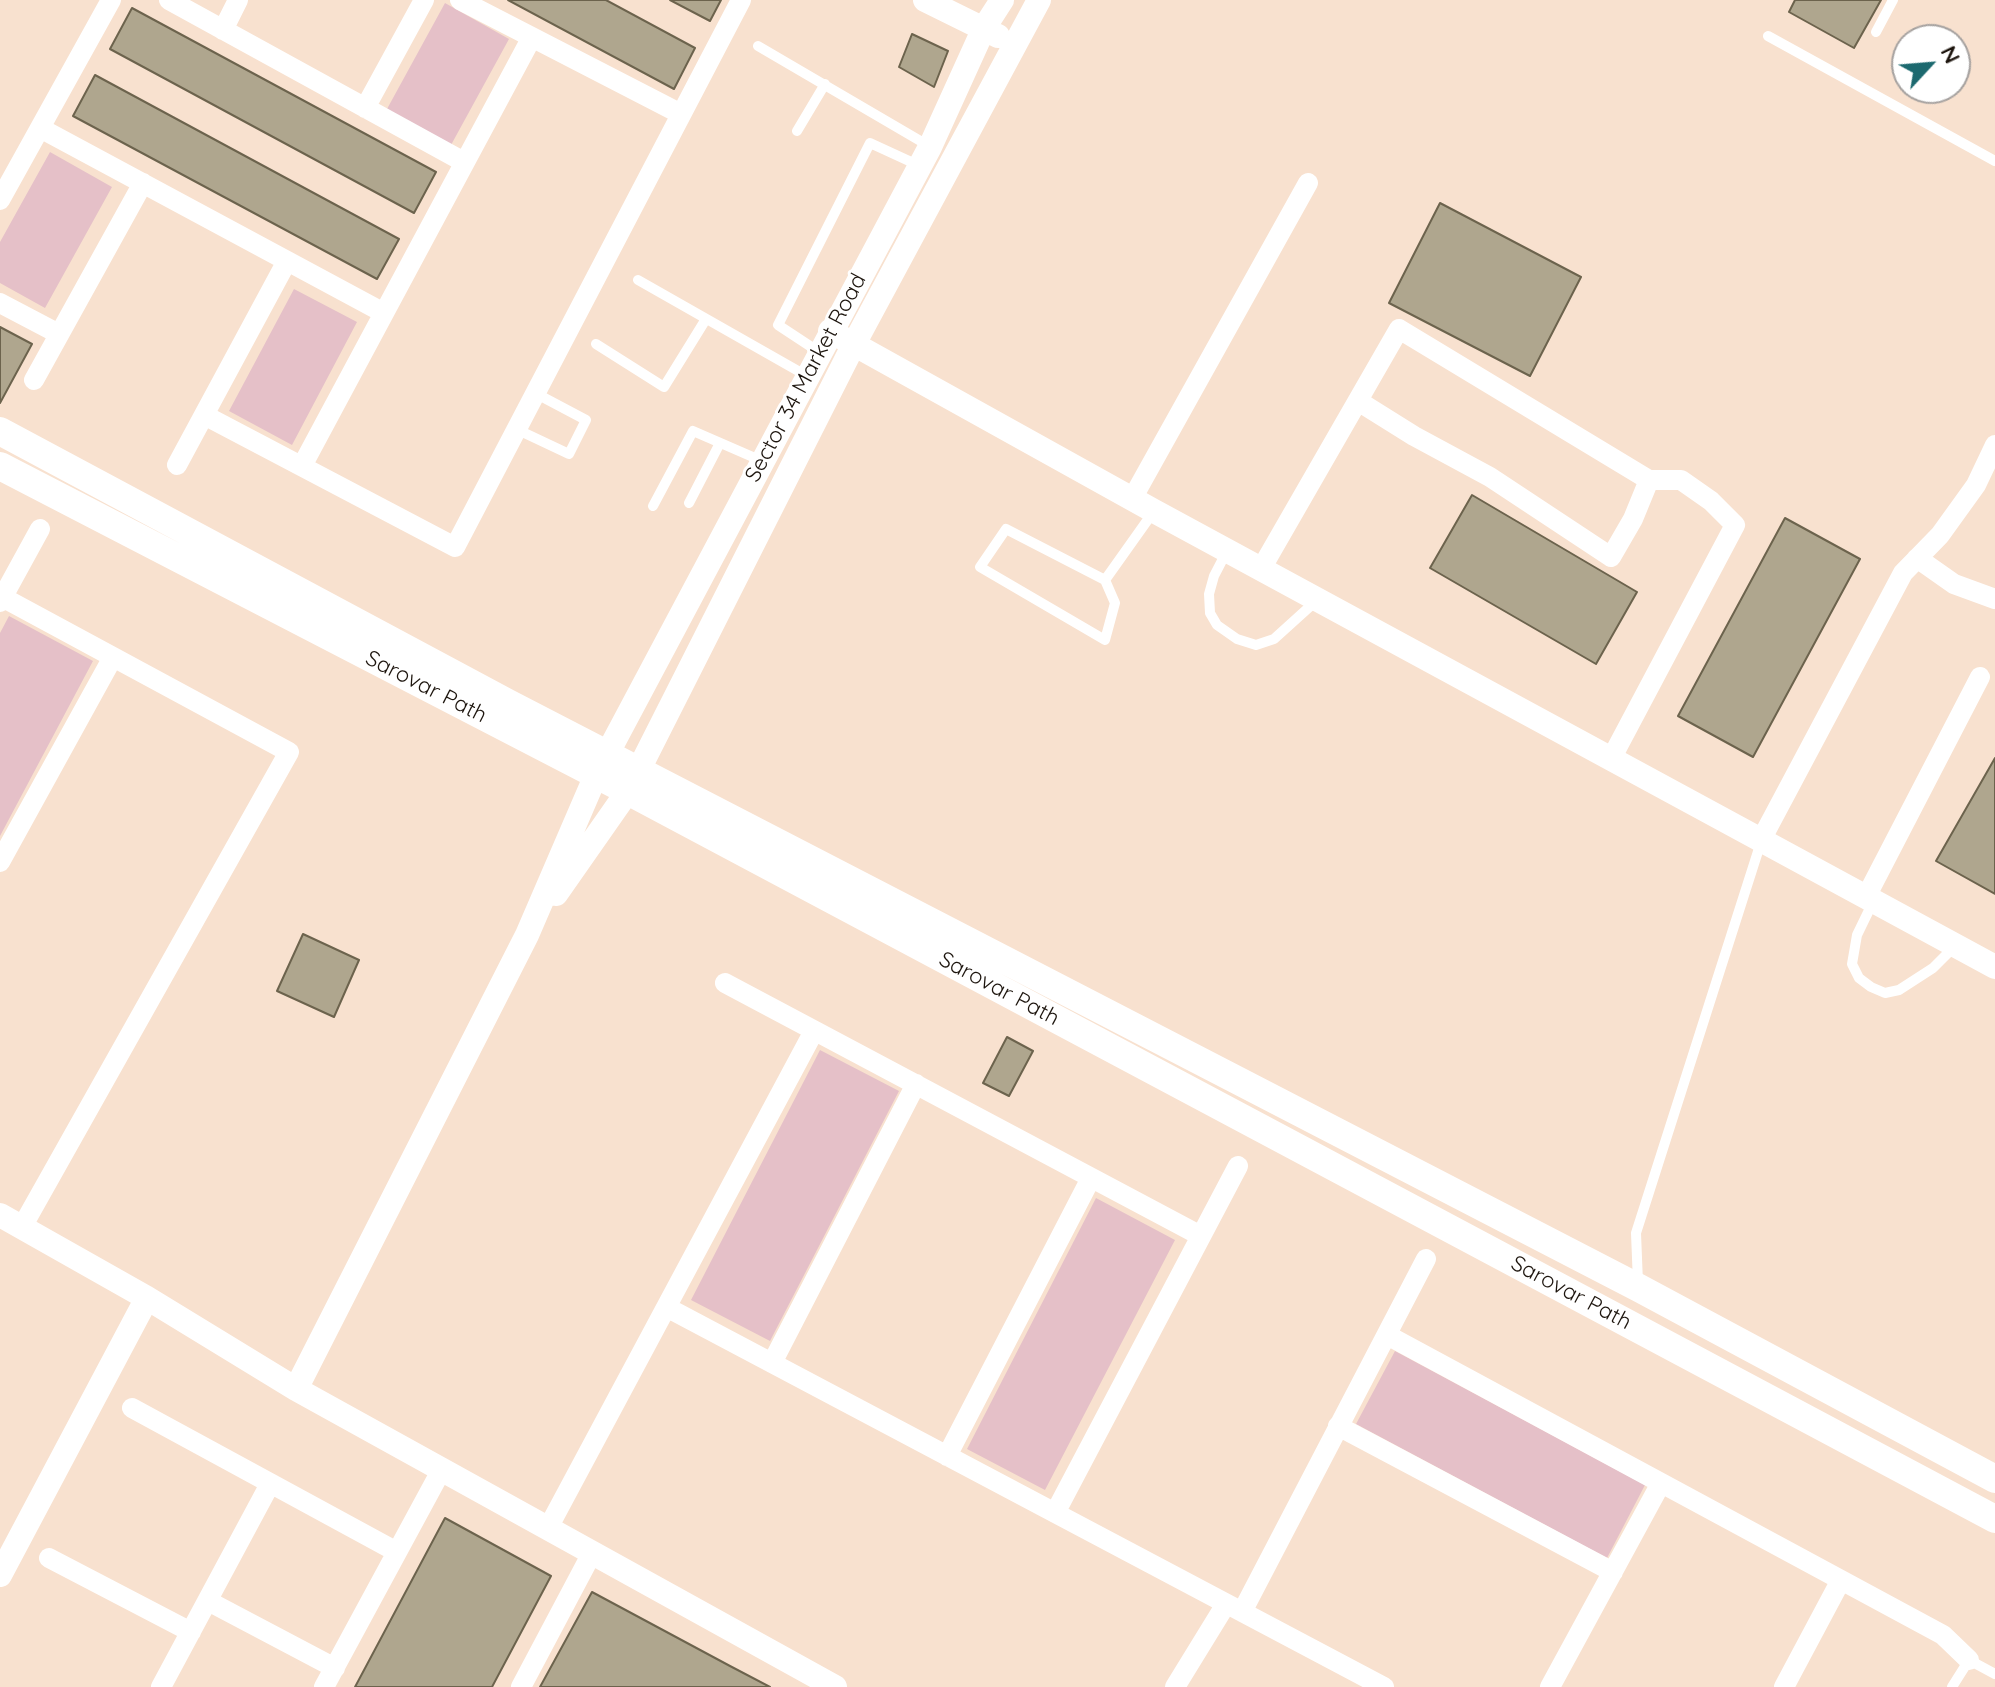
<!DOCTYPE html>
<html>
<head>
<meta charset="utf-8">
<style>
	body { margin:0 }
	#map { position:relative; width:1995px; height:1687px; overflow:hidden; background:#f8e1cf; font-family:Quicksand,sans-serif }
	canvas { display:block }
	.north { position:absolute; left:1891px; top:24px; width:80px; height:80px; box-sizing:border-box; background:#fff; border:2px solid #a5a19f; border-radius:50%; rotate:64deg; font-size:22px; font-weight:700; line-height:32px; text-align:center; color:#1d150e }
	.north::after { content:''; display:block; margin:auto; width:28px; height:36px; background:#1c696f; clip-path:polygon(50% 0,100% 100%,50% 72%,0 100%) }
</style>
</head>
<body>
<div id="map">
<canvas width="1995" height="1687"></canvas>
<div class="north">N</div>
</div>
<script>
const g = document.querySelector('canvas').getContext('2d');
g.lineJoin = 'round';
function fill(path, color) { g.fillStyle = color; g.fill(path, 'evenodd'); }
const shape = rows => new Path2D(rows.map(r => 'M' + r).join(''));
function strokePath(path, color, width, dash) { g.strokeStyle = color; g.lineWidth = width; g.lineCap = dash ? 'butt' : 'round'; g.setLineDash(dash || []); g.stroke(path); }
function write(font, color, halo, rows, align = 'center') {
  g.font = font + ' Quicksand,sans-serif'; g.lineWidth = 6; g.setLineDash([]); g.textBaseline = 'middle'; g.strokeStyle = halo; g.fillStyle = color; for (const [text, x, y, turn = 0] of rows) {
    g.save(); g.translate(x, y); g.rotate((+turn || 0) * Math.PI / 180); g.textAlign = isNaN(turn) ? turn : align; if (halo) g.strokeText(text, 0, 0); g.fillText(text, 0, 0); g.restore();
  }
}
const green = shape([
	[445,3,509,39,451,145,387,109],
	[50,152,112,187,45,308,0,283,0,242],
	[294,289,357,322,292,445,229,411],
	[9,616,93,661,0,836,0,633],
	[820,1050,899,1091,770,1341,691,1300],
	[1096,1198,1175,1240,1045,1490,967,1449],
	[1395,1351,1645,1485,1607,1558,1356,1424]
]);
const building = shape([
	[508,0,606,0,695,48,674,89,508,0],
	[670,0,721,0,710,21,670,0],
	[1795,0,1881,0,1854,48,1789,12,1795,0],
	[132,8,436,172,414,213,110,49,132,8],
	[912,34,948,51,934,87,899,67,912,34],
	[95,75,399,239,377,279,73,116,95,75],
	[1440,203,1581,277,1530,376,1389,303,1440,203],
	[0,327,32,344,0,403,0,327],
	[1472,495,1637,592,1596,664,1430,568,1472,495],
	[1785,518,1860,559,1753,757,1678,716,1785,518],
	[1995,758,1995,894,1936,861,1995,758],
	[303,934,359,960,334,1017,277,991,303,934],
	[1007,1037,1033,1051,1009,1096,983,1083,1007,1037],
	[445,1518,551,1576,492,1687,355,1687,445,1518],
	[592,1592,730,1666,770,1687,540,1687,592,1592]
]);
const service = shape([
	[1876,32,1893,0],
	[1768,36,1995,161],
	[758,46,929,146],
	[797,131,825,84],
	[638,280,807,376],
	[596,344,664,387,706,319],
	[819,352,778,325,870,143,920,166],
	[516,429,569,454,586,420,535,393],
	[689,503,720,443],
	[653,506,693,431,762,461],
	[1227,551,1214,576,1209,594,1210,613,1217,625,1237,639,1256,645,1274,639,1316,601],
	[1105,580,1115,603,1105,640,980,567,1006,529,1105,580,1154,511],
	[1873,902,1857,935,1852,964,1859,978,1871,987,1885,993,1899,990,1933,968,1954,947],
	[1638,1283,1636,1233,1761,842],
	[1952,1687,1969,1660,1995,1674]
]);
const minor = shape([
	[169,0,464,162],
	[460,0,681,114],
	[223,30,238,0],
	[365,108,424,0],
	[40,128,384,313],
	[0,200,111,0],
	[0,303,59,334],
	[34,380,143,183],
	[204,415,455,547,741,0],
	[177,465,287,261],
	[302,466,532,37],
	[1132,499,1308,183],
	[1917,558,1954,584,1995,599],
	[1261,569,1399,329,1649,480,1633,519,1611,557,1490,477,1414,436,1358,401],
	[2,597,289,752,22,1227],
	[0,602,40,529],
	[1611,759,1735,525,1711,501,1681,480,1649,480],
	[1761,840,1903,573,1940,535,1976,485,1995,445],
	[0,862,113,657],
	[1866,897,1980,677],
	[725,983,1201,1236],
	[668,1308,1384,1687],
	[1387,1335,1943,1635,1969,1660],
	[772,1363,916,1084],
	[132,1408,397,1552],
	[1338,1426,1613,1572],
	[947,1456,1091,1178],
	[1055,1513,1238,1166],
	[548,1528,814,1031],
	[49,1558,191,1632],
	[208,1601,335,1668],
	[1242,1612,1426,1259],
	[161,1687,270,1484],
	[324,1687,442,1469],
	[521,1687,592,1553],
	[1175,1687,1226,1604],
	[1550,1687,1661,1483],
	[1784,1687,1841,1580]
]);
const tertiary = shape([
	[925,0,998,36],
	[830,331,1154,511,1995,967],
	[556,894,628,791,854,344,1039,0],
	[0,1215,147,1298,296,1389,835,1687],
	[296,1389,527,935,596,775,930,147,984,28,1002,0],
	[0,1575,147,1298]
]);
const secondary = shape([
	[0,431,508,703,1639,1288,1995,1479],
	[0,466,628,791,1995,1519]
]);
const streetNames = [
	["Sector 34 Market Road",806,378,-62],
	["Sarovar Path",426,687,27],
	["Sarovar Path",999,989,28],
	["Sarovar Path",1571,1293,28]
];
fill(green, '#e5c0c8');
fill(building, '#afa68e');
strokePath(building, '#6c634d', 2);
strokePath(service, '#fff', 10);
strokePath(minor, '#fff', 20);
strokePath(tertiary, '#fff', 24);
strokePath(secondary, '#fff', 28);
write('22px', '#1d150e', '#fff', streetNames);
</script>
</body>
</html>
